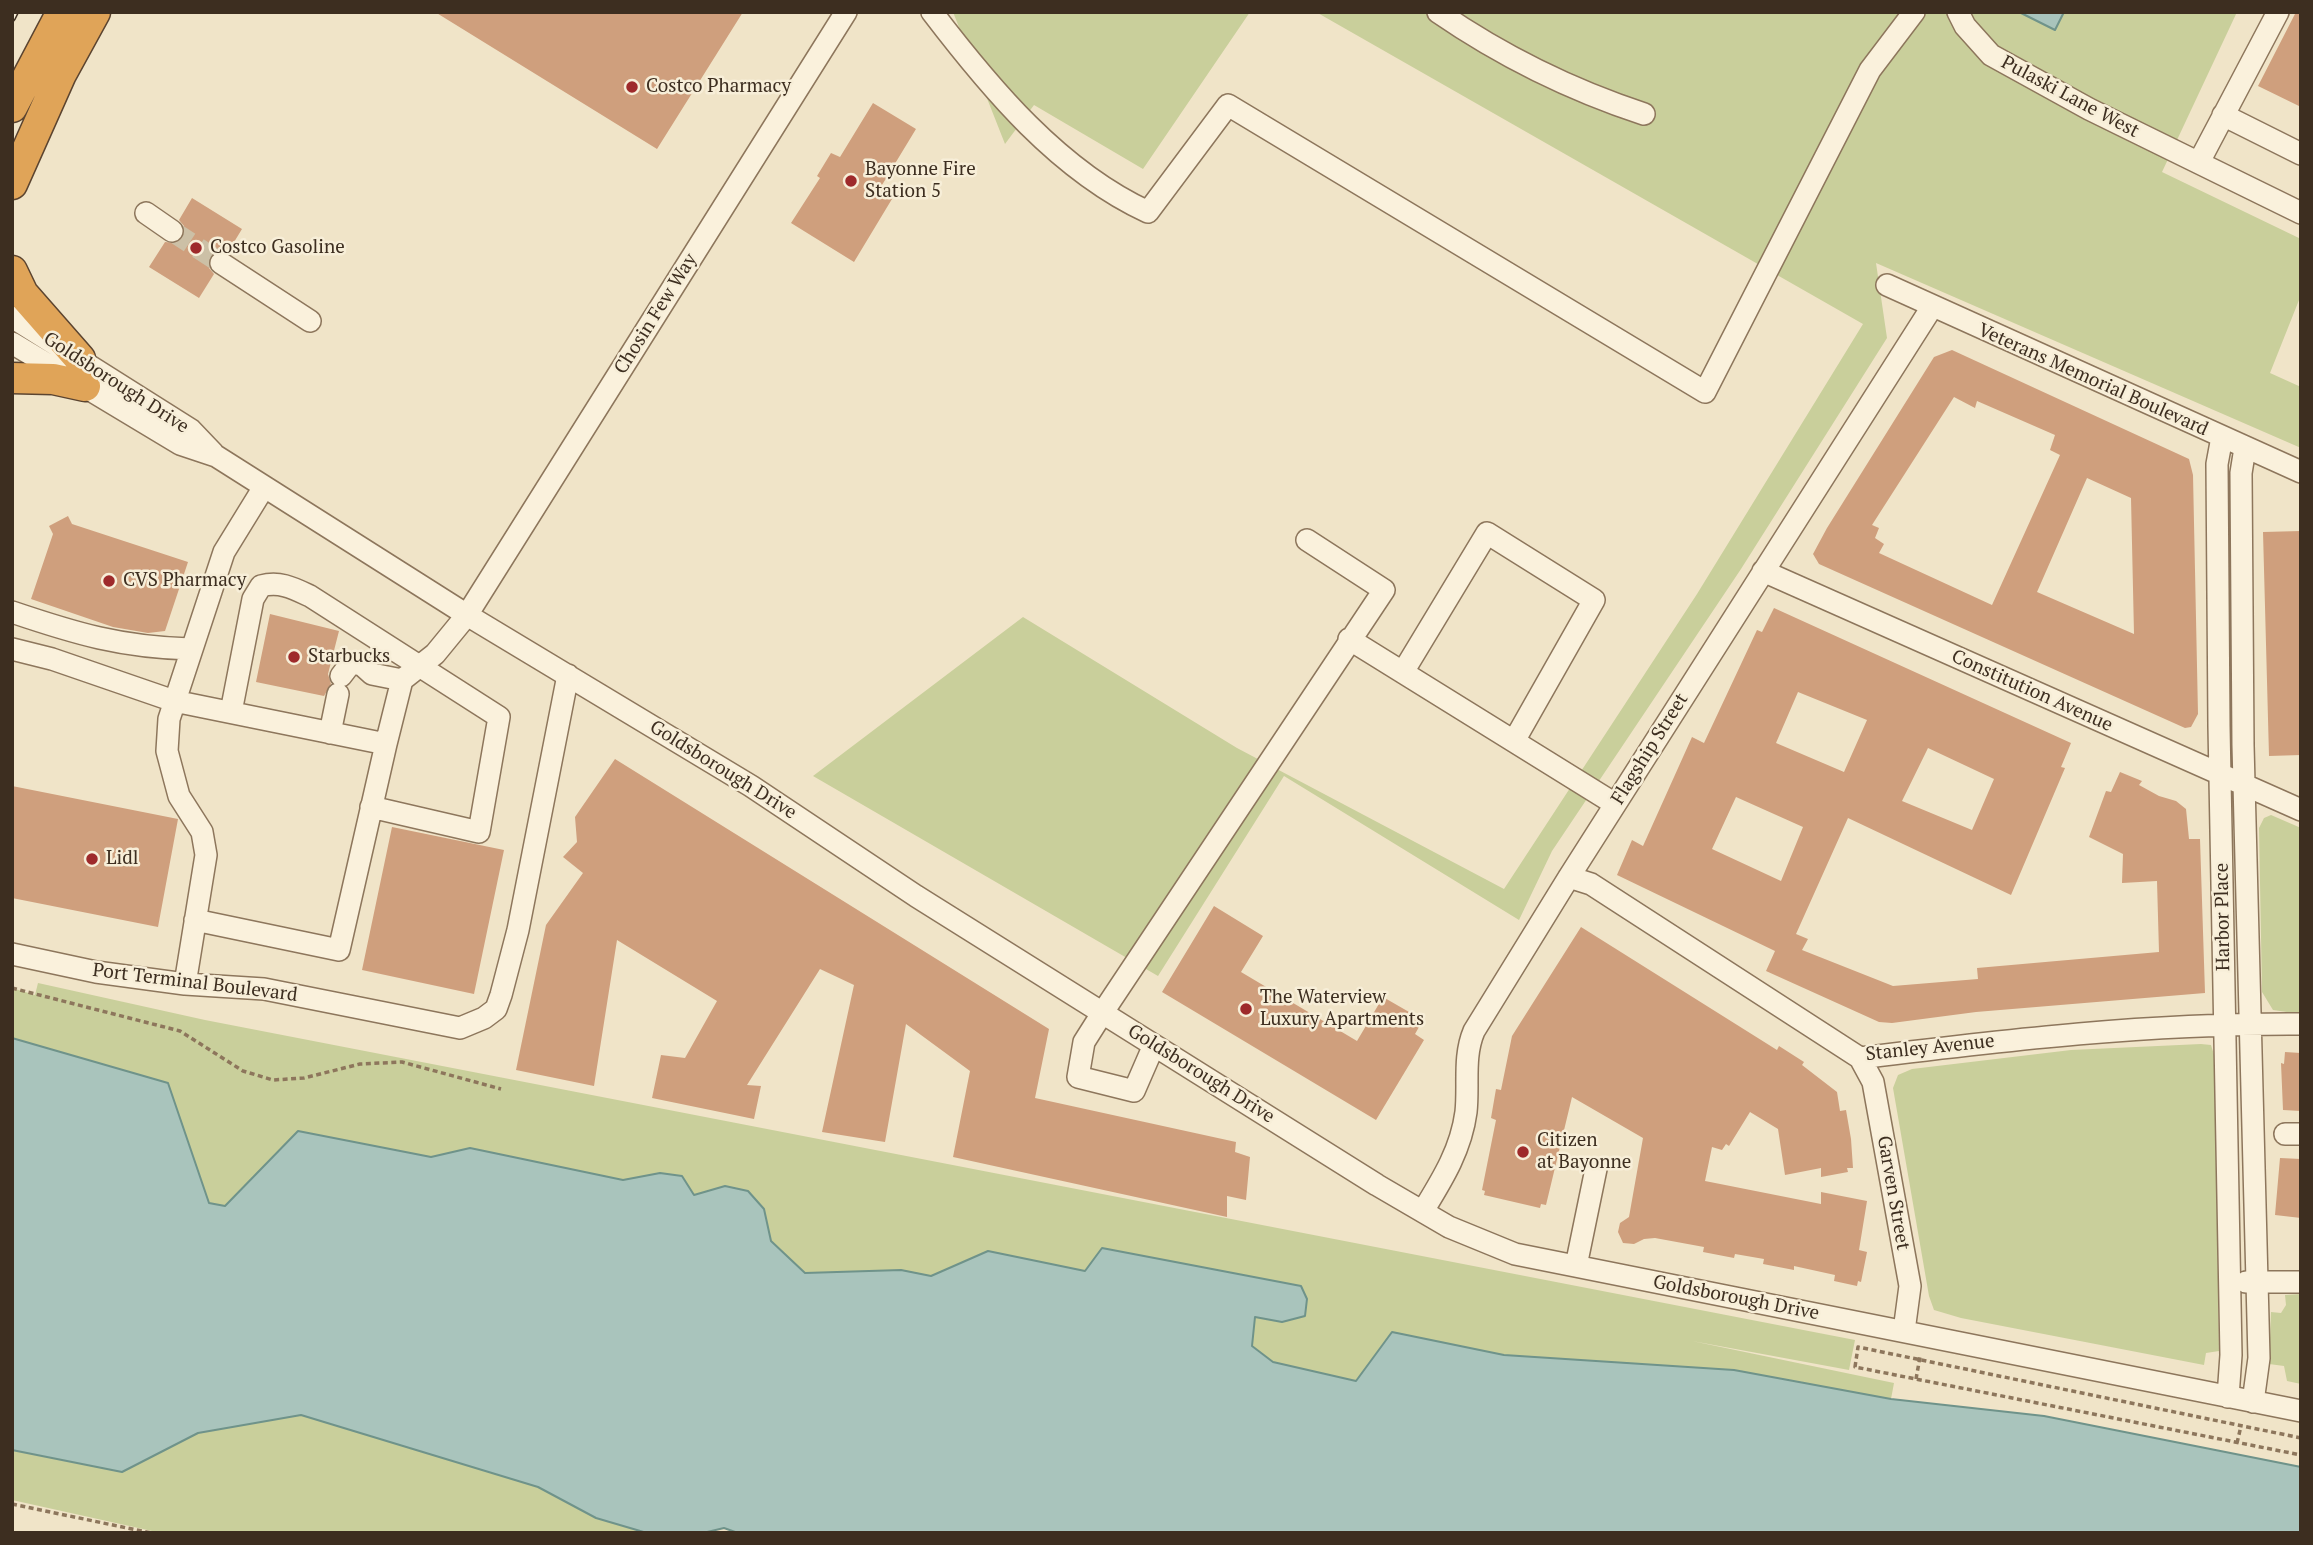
<!DOCTYPE html>
<html>
<head>
<meta charset="utf-8">
<style>
	body { margin:0 }
	#map { position:relative; width:2313px; height:1545px; overflow:hidden; background:#f0e4c8; font-family:"PT Serif",serif }
	canvas { display:block }
	.frame { position:absolute; inset:0; border:14px solid #3d2e20; pointer-events:none }
</style>
</head>
<body>
<div id="map">
<canvas width="2313" height="1545"></canvas>
<div class="frame"></div>
</div>
<script>
const ctx = document.querySelector('canvas').getContext('2d');
ctx.lineJoin = 'round';
function paint(path, color) {
  ctx.fillStyle = color;
  ctx.fill(path, 'evenodd');
}
function trace(path, color, width, dash) {
  ctx.strokeStyle = color;
  ctx.lineWidth = width;
  ctx.lineCap = dash ? 'butt' : 'round';
  ctx.setLineDash(dash || []);
  ctx.stroke(path);
}
function drawText(font, color, halo, rows, align = 'center') {
  ctx.font = font + ' "PT Serif",serif';
  ctx.lineWidth = 5;
  ctx.setLineDash([]);
  ctx.textBaseline = 'middle';
  ctx.strokeStyle = halo;
  ctx.fillStyle = color;
  for (const [text, x, y, turn = 0] of rows) {
    ctx.save();
    ctx.translate(x, y);
    ctx.rotate((+turn || 0) * Math.PI / 180);
    ctx.textAlign = isNaN(turn) ? turn : align;
    if (halo) ctx.strokeText(text, 0, 0);
    ctx.fillText(text, 0, 0);
    ctx.restore();
  }
}
paint(new Path2D(`
	M953 12H1250L1143 169 1034 105 1005 144Z
	M1316 12H2019L2054 30 2064 12H2237L2162 172 2301 239V295L2270 373 2301 387V448L1876 263 1887 338 1741 569 1552 851 1519 920 1284 776 1158 976 813 776 1023 617 1237 748 1504 889 1697 594 1863 324Z
	M2271 815 2301 828V1014L2273 1010 2262 992 2259 828 2264 818Z
	M38 983 205 1020 1855 1340 1849 1370 1692 1341 1894 1383 1891 1399 1734 1370 1504 1355 1392 1332 1356 1382 1273 1362 1252 1346 1255 1316 1282 1322 1085 1271 988 1251 931 1276 901 1270 804 1273 771 1241 764 1209 725 1186 694 1195 660 1173 623 1180 470 1148 431 1157 298 1131 225 1206 208 1203 168 1084 12 1038V988L35 995Z
	M2201 1044 2211 1045 2215 1058 2219 1351 2206 1353 2204 1365 1961 1318 1934 1310 1929 1296 1893 1088 1898 1075 1912 1069 2071 1050Z
	M2301 1294V1384L2287 1381 2284 1366 2269 1364 2271 1312 2281 1313 2286 1305 2285 1295Z
	M301 1415 538 1487 596 1518 647 1533H161L12 1500V1450L122 1472 198 1433Z`), '#c9cf9b');
const water = new Path2D(`
	M2019 12H2064L2055 30Z
	M12 1038 168 1083 209 1203 225 1206 298 1131 431 1157 470 1148 623 1180 660 1173 682 1176 694 1195 725 1186 748 1191 764 1209 771 1241 805 1273 901 1270 931 1276 988 1251 1085 1271 1102 1248 1301 1286 1307 1299 1305 1316 1282 1322 1255 1317 1252 1346 1273 1362 1356 1381 1392 1332 1504 1355 1734 1370 1891 1399 2044 1416 2301 1467V1533H738L724 1528 703 1533H647L596 1518 538 1487 301 1415 198 1433 122 1472 12 1450Z`);
paint(water, '#a9c4bc');
trace(water, '#6f938a', 2);
paint(new Path2D(`
	M435 12H743L657 149Z
	M2296 12H2301V107L2258 86Z
	M873 103 916 129 882 185 895 194 854 262 791 223 820 178 817 176 831 153 840 157Z
	M192 198 242 229 228 252 216 251 210 256 209 268 214 274 199 298 149 267 165 242 177 243 183 238 184 226 179 220Z
	M1952 350 2189 459 2193 475 2198 714 2191 727 2185 728 1819 564 1813 554 1827 528 1934 357ZM1954 397 1975 408 1977 401 2055 435 2050 450 2060 455 1992 605 1879 553 1884 544 1875 538 1879 528 1872 525ZM2087 478 2131 498 2134 634 2037 592Z
	M68 516 72 524 188 562 165 631 148 633 113 627 31 599 53 534 49 526Z
	M2301 531V755L2269 756 2263 532Z
	M1774 608 2071 743 2061 767 2065 768 2011 895 1848 818 1796 934 1808 939 1802 950 1893 986 1978 979 1977 968 2159 952 2157 881 2122 883 2123 854 2089 837 2106 791 2111 792 2120 772 2142 781 2139 785 2159 796 2176 801 2186 809 2189 839H2200L2205 993 1976 1012 1892 1023 1879 1022 1766 971 1775 951 1617 875 1632 840 1643 846 1692 737 1704 743 1757 630 1762 632ZM1798 692 1867 720 1844 772 1776 743ZM1928 748 1994 779 1972 830 1902 801ZM1736 797 1803 827 1781 881 1712 849Z
	M270 614 339 631 328 674 331 684 324 696 256 682Z
	M615 759 1049 1029 1035 1098 1236 1142 1235 1152 1250 1157 1246 1200 1227 1196V1217L953 1157 970 1071 906 1024 885 1142 822 1132 854 985 820 969 747 1085 761 1086 754 1119 652 1098 661 1055 685 1058 717 1001 617 940 594 1086 516 1070 546 925 583 873 563 857 577 842 575 817Z
	M12 786 178 819 158 927 12 898Z
	M392 827 504 850 474 994 362 970Z
	M1214 906 1263 936 1241 972 1357 1041 1383 997 1423 1020 1415 1034 1424 1040 1376 1120 1162 992Z
	M1581 927 1777 1050 1779 1046 1804 1062 1802 1065 1837 1092 1840 1111 1846 1110 1851 1139 1853 1168H1847L1848 1172 1821 1177V1168L1785 1175 1778 1129 1750 1112 1729 1146 1726 1144 1722 1150 1712 1147 1705 1181 1821 1204V1192L1867 1201 1859 1250 1867 1252 1861 1282 1858 1281 1857 1286 1834 1281 1835 1275 1794 1266V1270L1763 1264 1764 1259 1735 1254 1734 1258 1703 1252 1704 1247 1655 1238 1644 1239 1634 1244 1623 1243 1618 1232 1620 1223 1629 1217 1643 1138 1572 1097 1546 1205 1541 1204 1540 1208 1484 1195 1485 1191 1482 1190 1496 1120 1491 1118 1496 1089 1501 1090 1512 1036Z
	M2285 1052 2301 1053V1111L2283 1110 2281 1063 2284 1064Z
	M2280 1158 2301 1159V1218L2275 1215Z`), '#cf9f7d');
trace(new Path2D(`
	M172 231 221 263`), '#ccc0a6', 21, [21, 10]);
const minor = new Path2D(`
	M932 12C990 88 1059 171 1148 212L1228 105 1705 392 1870 70 1914 12
	M1438 12C1502 56 1571 90 1644 114
	M1958 12 1965 26 1991 55 2089 109 2301 213
	M2223 115 2301 154
	M2199 162 2278 12
	M146 213 172 231
	M221 263 310 321
	M1887 285 2301 472
	M12 317 191 430 213 453
	M12 343 180 444 216 456 467 615 751 786 916 896 1377 1185 1449 1227 1515 1254 2301 1411
	M2222 437 2217 464 2219 726 2231 1355 2228 1397
	M2245 448 2241 473 2243 745 2259 1358 2253 1402
	M1763 571 2301 810
	M12 612C77 634 121 647 190 649
	M1349 639 1615 804
	M12 649 52 659 174 701 386 744 402 680 435 654 467 615 846 12
	M1403 672 1487 533 1594 600 1514 741
	M341 676 351 663 362 665 372 674 402 680
	M231 712 253 599 261 586C280 581 293 588 310 596L499 717 479 832 371 807
	M330 733 338 694
	M1569 877 1591 884 1860 1058C2006 1040 2152 1023 2301 1024
	M195 920 339 950 386 744
	M12 954 96 972 185 984 264 989 460 1028 484 1018 496 1009 501 995 518 930 568 675
	M185 984 206 855 202 832 179 796 167 751 169 719 224 552 264 487
	M1154 1045 1134 1091 1078 1077 1084 1042 1103 1012 1384 590 1307 540
	M1860 1058 1873 1082 1910 1286 1904 1331
	M2285 1134H2301
	M1423 1211C1442 1180 1461 1150 1466 1112 1469 1085 1463 1057 1474 1031L1569 877 1932 307
	M1576 1266 1596 1169
	M2246 1282H2301`);
const highway = new Path2D(`
	M12 107 62 12
	M12 184 61 74 95 12
	M12 271 23 294 80 359
	M12 378 53 379 85 386`);
trace(minor, '#8d765c', 24);
trace(highway, '#5b4430', 33);
trace(new Path2D(`
	M12 988 180 1031 243 1071 273 1080 304 1078 360 1064 402 1062 501 1089
	M1916 1379 1920 1357
	M2301 1438 1858 1347 1855 1367 2301 1455
	M2237 1443 2241 1426
	M12 1504 151 1533`), '#8d765c', 3.5, [5, 3.5]);
trace(minor, '#faf1dc', 21);
trace(highway, '#e0a458', 30);
const rail = new Path2D(`
	M12 18 15 12`);
trace(rail, '#3d2e20', 8);
trace(rail, '#f7eed8', 5, [16]);
for (const [x, y, r, color] of [
	[632,87,7,"#9e2a2b"],
	[851,181,7,"#9e2a2b"],
	[196,248,7,"#9e2a2b"],
	[109,581,7,"#9e2a2b"],
	[294,657,7,"#9e2a2b"],
	[92,859,7,"#9e2a2b"],
	[1246,1009,7,"#9e2a2b"],
	[1523,1152,7,"#9e2a2b"]
]) {
  const dot = new Path2D();
  dot.arc(x, y, r, 0, 2 * Math.PI);
  ctx.fillStyle = color;
  ctx.fill(dot);
  trace(dot, '#f7eed8', 2.5);
}
drawText('19px', '#3d2e20', '#f7eed8', [
	["Costco Pharmacy",646,87],
	["Bayonne Fire",865,170],
	["Station 5",865,192],
	["Costco Gasoline",210,248],
	["CVS Pharmacy",123,581],
	["Starbucks",308,657],
	["Lidl",106,859],
	["The Waterview",1260,998],
	["Luxury Apartments",1260,1020],
	["Citizen",1537,1141],
	["at Bayonne",1537,1163]
], 'left');
drawText('19px', '#3d2e20', '#f7eed8', [
	["Pulaski Lane West",2070,97,28],
	["Chosin Few Way",656,314,-58],
	["Veterans Memorial Boulevard",2093,380,24],
	["Goldsborough Drive",116,383,33],
	["Constitution Avenue",2032,691,24],
	["Flagship Street",1650,749,-58],
	["Goldsborough Drive",723,770,32],
	["Harbor Place",2223,917,-91],
	["Port Terminal Boulevard",195,983,7],
	["Stanley Avenue",1930,1048,-6],
	["Goldsborough Drive",1201,1074,32],
	["Garven Street",1893,1193,80],
	["Goldsborough Drive",1736,1298,11]
]);
</script>
</body>
</html>
